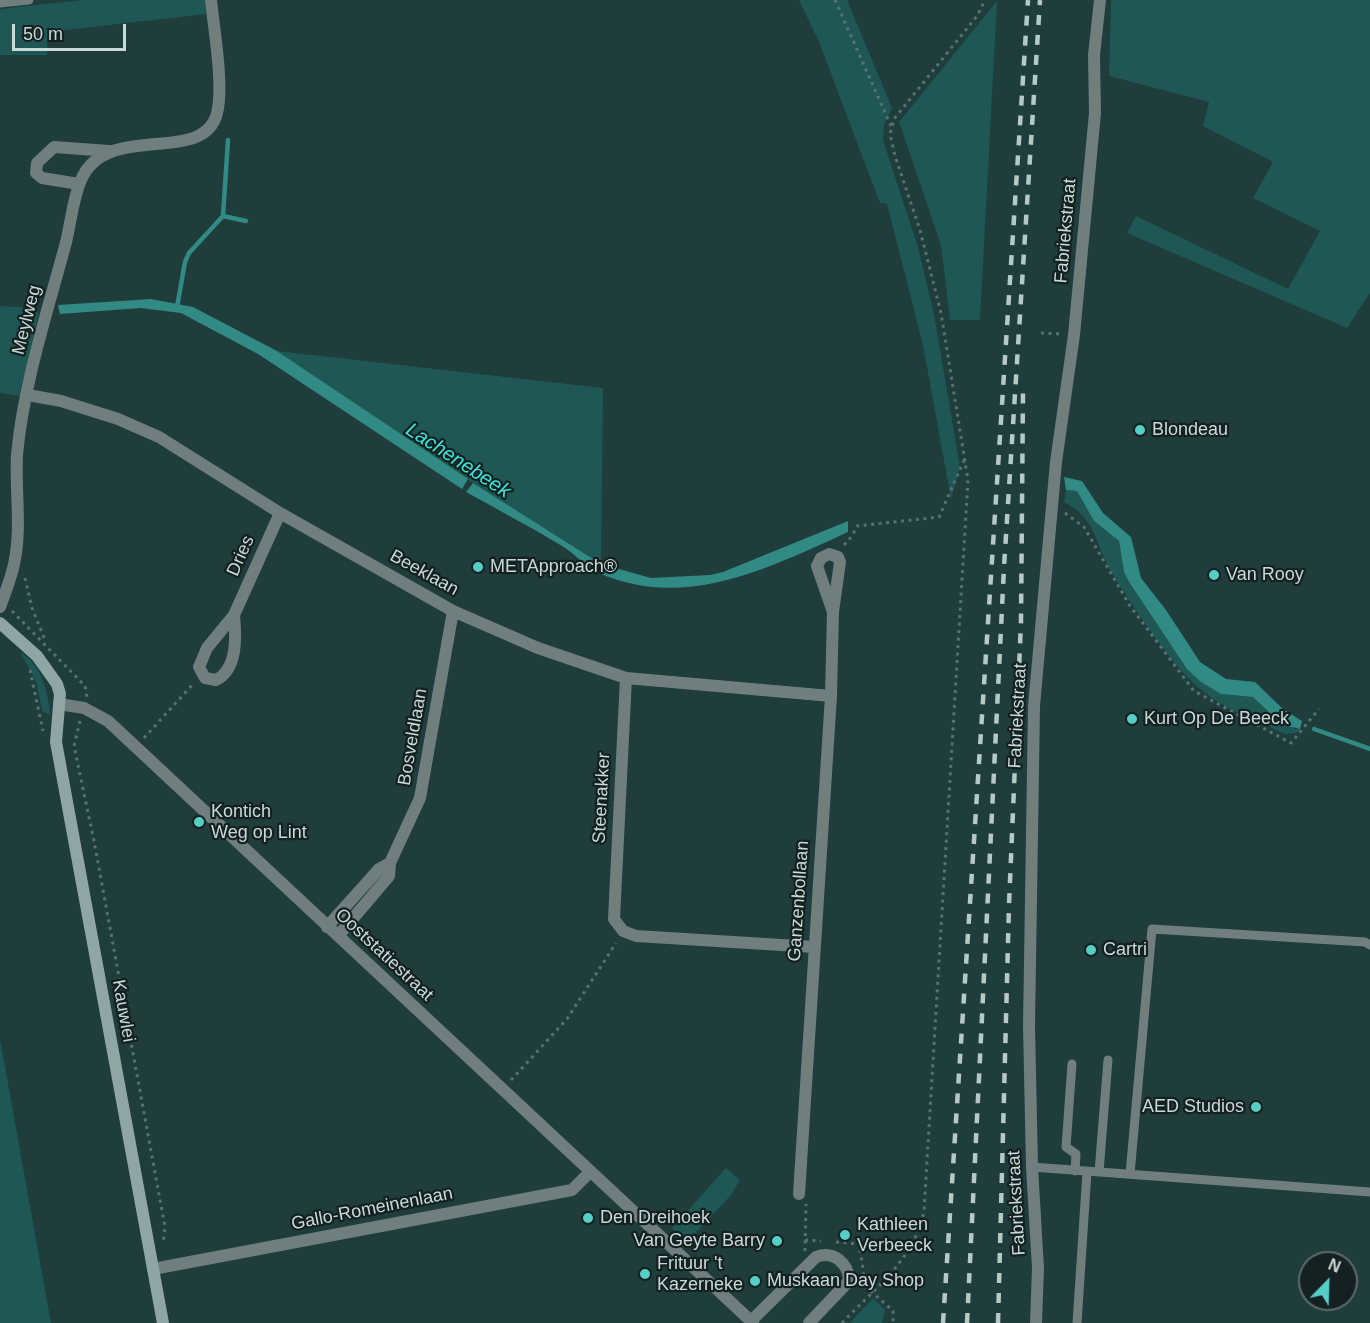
<!DOCTYPE html>
<html>
<head>
<meta charset="utf-8">
<style>
	body { margin:0 }
	#map { position:relative; width:1370px; height:1323px; overflow:hidden; background:#1e3d3b; font-family:Helvetica,sans-serif }
	canvas { display:block }
	.north { position:absolute; left:1298px; top:1251px; width:60px; height:60px; box-sizing:border-box; background:#142120; border:2px solid #5c6b6a; border-radius:50%; rotate:23deg; font-size:16px; font-weight:700; line-height:24px; text-align:center; color:#c8dad8 }
	.north::after { content:''; display:block; margin:auto; width:21px; height:27px; background:#55cec5; clip-path:polygon(50% 0,100% 100%,50% 72%,0 100%) }
	.scale { position:absolute; left:12px; top:24px; width:114px; height:27px; box-sizing:border-box; border:3px solid #c8dad8; border-top:0; padding-left:8px; font-size:18px; line-height:21px; white-space:nowrap; color:#c8dad8; -webkit-text-stroke:4px #142120; paint-order:stroke }
</style>
</head>
<body>
<div id="map">
<canvas width="1370" height="1323"></canvas>
<div class="north">N</div>
<div class="scale">50 m</div>
</div>
<script>
const ctx = document.querySelector('canvas').getContext('2d');
ctx.lineJoin = 'round';
function paint(path, color) {
  ctx.fillStyle = color;
  ctx.fill(path, 'evenodd');
}
function trace(path, color, width, dash) {
  ctx.strokeStyle = color;
  ctx.lineWidth = width;
  ctx.lineCap = dash ? 'butt' : 'round';
  ctx.setLineDash(dash || []);
  ctx.stroke(path);
}
function drawText(font, color, halo, rows, align = 'center') {
  ctx.font = font + ' Helvetica,sans-serif';
  ctx.lineWidth = 4.5;
  ctx.setLineDash([]);
  ctx.textBaseline = 'middle';
  ctx.strokeStyle = halo;
  ctx.fillStyle = color;
  for (const [text, x, y, turn = 0] of rows) {
    ctx.save();
    ctx.translate(x, y);
    ctx.rotate((+turn || 0) * Math.PI / 180);
    ctx.textAlign = isNaN(turn) ? turn : align;
    if (halo) ctx.strokeText(text, 0, 0);
    ctx.fillText(text, 0, 0);
    ctx.restore();
  }
}
paint(new Path2D(`
	M82 0H205L206 14 48 32 47 55H0V9Z
	M799 0H847L892 108 884 125 883 140 918 247 934 314 960 467 951 499 923 345 887 204 880 203 819 42Z
	M1111 0H1370V293L1347 328 1127 233 1136 216 1288 289 1320 231 1253 198 1273 162 1203 126 1209 102 1109 76Z
	M997 1 980 320H950L941 245 899 122Z
	M0 306 20 307 39 313 19 396 0 393Z
	M277 351 603 388 601 564 473 483Z
	M1066 490 1077 491 1094 521 1119 541 1124 572 1129 582 1174 649 1221 694 1253 697 1295 729H1300L1296 733 1285 734C1257 721 1224 709 1200 689 1172 666 1128 600 1109 568 1094 540 1096 519 1064 502Z
	M20 652C41 664 49 692 50 715L42 711 36 681Z
	M0 1039 51 1323H0Z
	M726 1168 740 1180 731 1195 687 1242 672 1228Z
	M873 1298 885 1310 882 1323H850Z`), '#1e5753');
paint(new Path2D(`
	M151 299 193 307 277 351 468 479 462 489 258 354 181 313 141 308 60 314 58 305Z
	M1064 477 1082 481 1103 513 1131 537 1141 578 1166 610 1200 662 1226 679 1255 682 1283 709 1302 721 1300 729 1283 725 1253 697 1221 694 1201 682 1187 669 1129 582 1124 572 1119 541 1094 521 1077 491 1066 490Z
	M473 483 601 564 651 578 710 575 723 572 848 521V532C769 568 685 611 599 573 585 566 575 554 562 546 531 527 498 510 466 492Z`), '#328a84');
trace(new Path2D(`
	M223 216 246 221
	M177 307 185 262 189 253 223 216 228 140
	M1314 729 1370 749`), '#328a84', 4.5);
trace(new Path2D(`
	M835 0 891 126
	M1041 333 1060 334
	M1065 513 1084 527 1130 606 1194 691 1291 743 1319 709
	M844 545 852 536 857 526 939 517 966 456
	M25 578 32 608 45 640
	M12 611 85 686 87 697
	M30 670 43 731
	M80 721 74 746 94 841 165 1227 163 1244
	M144 738 194 683
	M511 1080 567 1019 616 943
	M805 1240 821 1241
	M836 1242 860 1244C859 1258 866 1268 862 1283L893 1311V1323
	M805 1251 806 1204
	M842 1323C875 1288 914 1260 924 1211L968 480 941 313 920 230 895 156 890 134 894 119 977 16 985 0`), '#577270', 3, [3, 4.5]);
trace(new Path2D(`
	M0 3 29 0
	M1072 1064 1066 1147 1076 1154 1075 1171
	M1032 1167 1370 1192
	M1099 1172 1108 1060
	M1130 1174 1152 929 1365 942 1370 945
	M1077 1323 1087 1172`), '#707e7d', 9);
trace(new Path2D(`
	M79 184 42 178 36 173 37 163 54 147 109 151
	M28 395 61 401 118 419 159 437 280 513 453 611 538 648 626 678 831 696
	M0 607C5 593 11 579 14 564 22 529 15 490 17 455 23 386 47 313 65 246 71 224 72 201 81 180 106 120 204 167 217 113 224 86 214 30 211 0
	M234 615C236 636 238 669 216 680L205 678 199 667 207 648 234 615 280 513
	M626 678 614 919 623 931 636 936 814 947
	M59 704 84 708 108 721 753 1323
	M327 927 379 869 390 863
	M338 936 389 876 390 863 420 798 453 611
	M799 1194 831 696 833 612 840 562 838 557 829 554 821 558 817 566 833 612
	M153 1269 572 1190 590 1172
	M751 1321 816 1257C834 1250 849 1264 849 1281L809 1323
	M1036 1323 1038 1268 1032 1167 1029 1026 1034 706 1056 462 1074 335 1095 113 1094 55 1100 0`), '#707e7d', 12);
trace(new Path2D(`
	M0 623 37 656 57 684 60 694 56 742 163 1323`), '#90a6a4', 12);
trace(new Path2D(`
	M943 1323 1028 0
	M967 1323 1004 567 1040 0
	M998 1323 1009 905 1021 622 1023 390`), '#b5c9c7', 4.5, [10, 10]);
for (const [x, y, r, color] of [
	[1140,430,6,"#55cec5"],
	[478,567,6,"#55cec5"],
	[1214,575,6,"#55cec5"],
	[1132,719,6,"#55cec5"],
	[199,822,6,"#55cec5"],
	[1091,950,6,"#55cec5"],
	[1256,1107,6,"#55cec5"],
	[588,1218,6,"#55cec5"],
	[845,1235,6,"#55cec5"],
	[777,1241,6,"#55cec5"],
	[645,1274,6,"#55cec5"],
	[755,1281,6,"#55cec5"]
]) {
  const dot = new Path2D();
  dot.arc(x, y, r, 0, 2 * Math.PI);
  ctx.fillStyle = color;
  ctx.fill(dot);
  trace(dot, '#142120', 2);
}
drawText('18px', '#c8dad8', '#142120', [
	["Fabriekstraat",1066,231,-85],
	["Meylweg",27,320,-76],
	["Dries",241,556,-66],
	["Beeklaan",424,573,29],
	["Fabriekstraat",1018,716,-87],
	["Bosveldlaan",413,737,-80],
	["Steenakker",602,798,-87],
	["Ganzenbollaan",799,901,-86],
	["Ooststatiestraat",384,955,43],
	["Kauwlei",123,1011,80],
	["Fabriekstraat",1017,1203,-93],
	["Gallo-Romeinenlaan",372,1209,-11]
]);
drawText('18px', '#c8dad8', '#142120', [
	["Blondeau",1152,430],
	["METApproach®",490,567],
	["Van Rooy",1226,575],
	["Kurt Op De Beeck",1144,719],
	["Kontich",211,812],
	["Weg op Lint",211,833],
	["Cartri",1103,950],
	["AED Studios",1244,1107,"right"],
	["Den Dreihoek",600,1218],
	["Kathleen",857,1225],
	["Verbeeck",857,1246],
	["Van Geyte Barry",765,1241,"right"],
	["Frituur 't",657,1264],
	["Kazerneke",657,1285],
	["Muskaan Day Shop",767,1281]
], 'left');
drawText('italic 20px', '#39e4da', '#142120', [
	["Lachenebeek",458,461,33]
]);
</script>
</body>
</html>
